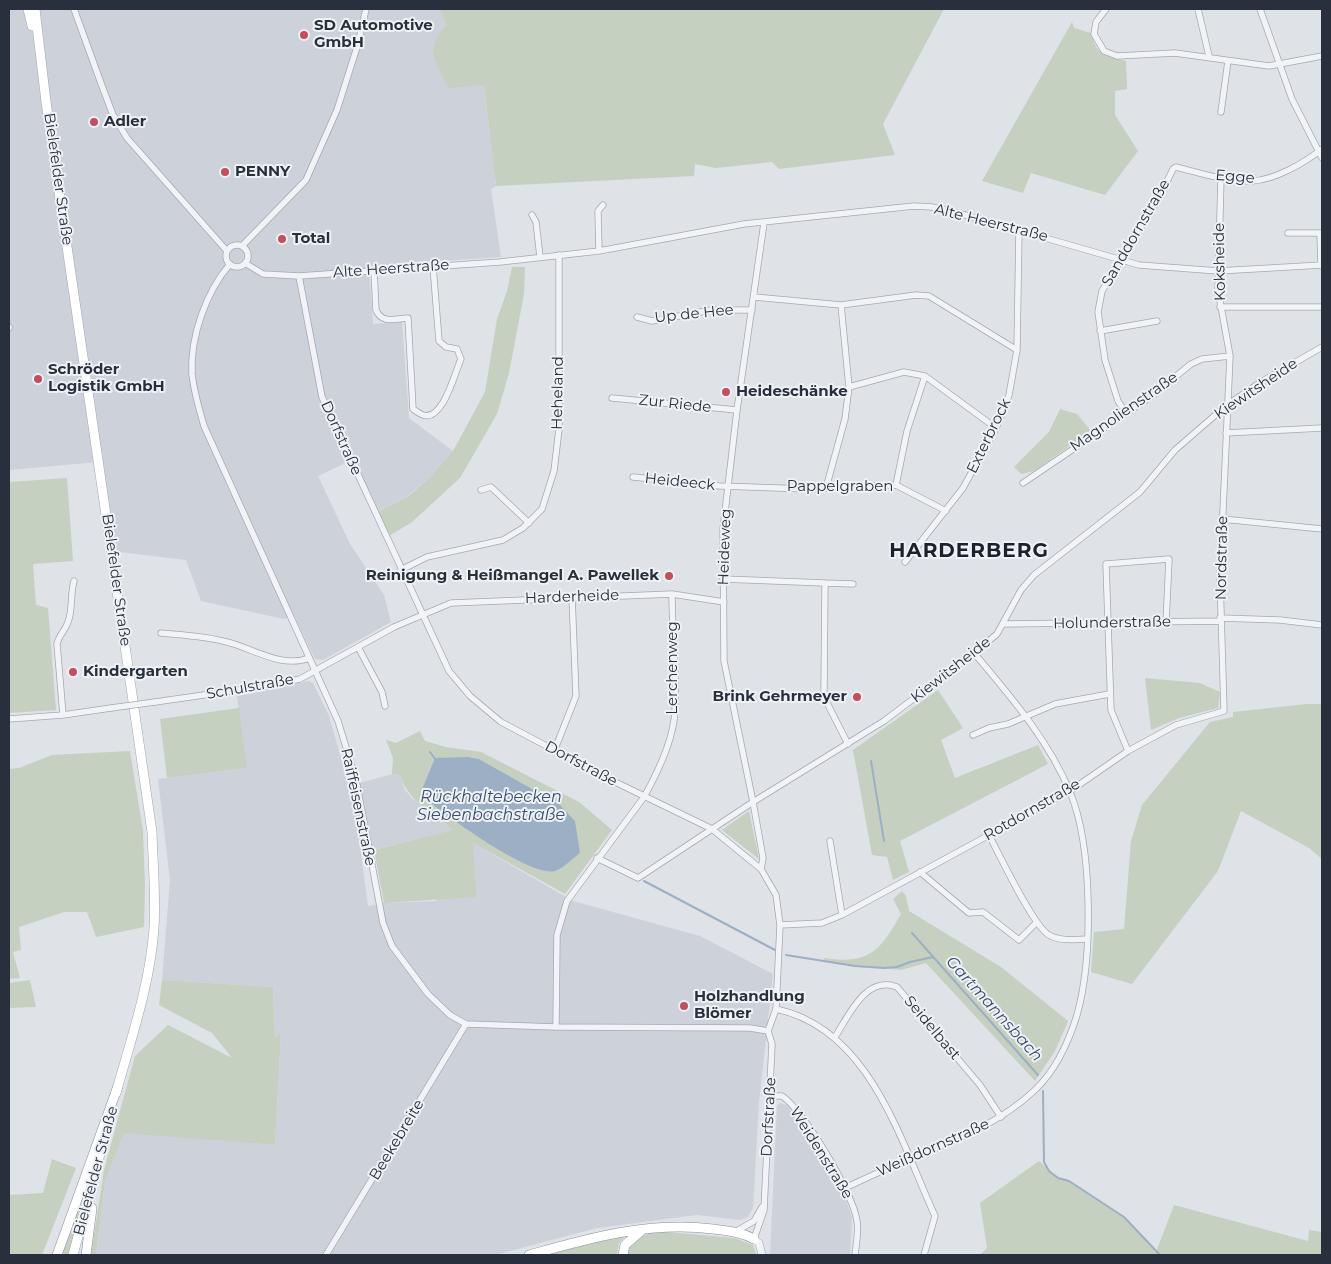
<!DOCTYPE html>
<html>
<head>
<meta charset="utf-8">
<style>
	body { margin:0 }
	#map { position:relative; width:1331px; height:1264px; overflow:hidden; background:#dfe2e7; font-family:Montserrat,sans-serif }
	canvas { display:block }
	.frame { position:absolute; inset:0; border:10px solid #29303d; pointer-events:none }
</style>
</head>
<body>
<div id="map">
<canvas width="1331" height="1264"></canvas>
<div class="frame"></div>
</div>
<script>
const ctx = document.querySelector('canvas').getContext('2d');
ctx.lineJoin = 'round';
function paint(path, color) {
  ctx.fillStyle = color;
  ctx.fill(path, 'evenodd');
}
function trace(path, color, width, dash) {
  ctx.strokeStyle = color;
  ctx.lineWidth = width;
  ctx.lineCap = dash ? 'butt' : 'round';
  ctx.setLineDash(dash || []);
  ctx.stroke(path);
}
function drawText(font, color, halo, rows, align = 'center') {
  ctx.font = font + ' Montserrat,sans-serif';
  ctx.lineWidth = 4;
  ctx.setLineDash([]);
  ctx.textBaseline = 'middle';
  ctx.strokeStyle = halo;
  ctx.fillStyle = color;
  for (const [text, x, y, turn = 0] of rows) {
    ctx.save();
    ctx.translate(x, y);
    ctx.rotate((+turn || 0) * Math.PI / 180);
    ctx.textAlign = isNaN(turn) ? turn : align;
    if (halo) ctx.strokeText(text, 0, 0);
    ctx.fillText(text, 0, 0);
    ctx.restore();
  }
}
paint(new Path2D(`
	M9 9H441L446 26 484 85 496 186 491 189 501 257 369 266 373 324 402 322 409 418 453 451 430 477 409 495 378 512 354 459 318 476 350 544 384 595 391 622 323 660 315 659 294 616 284 619 201 601 186 560 111 551 98 462 9 470Z
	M308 681 313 683 329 716 349 786 392 774 400 775 405 790 412 798 454 830 361 853 368 906 384 903 436 901 473 843 573 901 700 936 773 974 759 1103 753 1208 748 1217 740 1220 697 1215 597 1228 495 1255H96L105 1181 124 1132 275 1145 281 1034 275 1038 273 987 162 980 170 880 158 779 247 768 237 696 276 689Z
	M780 1103 787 1105 823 1159 846 1200 852 1217 850 1255H770L777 1106Z`), '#cdd1d9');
paint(new Path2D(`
	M441 9H944L883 124 895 155 779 169 772 162 716 168 695 164 694 176 496 186 484 85 449 88C437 64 423 49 446 26Z
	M1072 22 1074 28 1091 33C1097 56 1105 56 1126 61L1127 89 1115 91V115L1138 151 1105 195 1031 173 1023 193 982 181Z
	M512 267H525L524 294 509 373 497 414 460 478 412 522 389 536 378 512 410 495 430 477 453 451 485 392 497 319 507 291Z
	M1060 409 1077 414 1091 431 1034 471 1021 474 1014 467 1049 432Z
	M67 478 73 561 33 564 36 605 48 608 56 710 9 713V482Z
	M1145 678 1200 683 1220 692 1218 708 1179 718 1151 730Z
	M938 690 963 728 941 740 955 778 1038 745 1048 764 900 841 909 872 893 880 887 857 872 855 853 750Z
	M1307 704H1322V859L1309 848 1241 811 1218 871 1132 984 1091 972 1094 932 1124 929 1131 841 1142 805 1210 722 1233 717V712Z
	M239 708 247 768 167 778 160 719Z
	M420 731 425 741 446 747 481 752 579 802 612 830 565 894 473 843 476 897 384 903 374 850 453 830C433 812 409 803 400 775L392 774 393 758 386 740 396 743ZM468 757 479 759 559 804Z
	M130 751 143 831 145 884 144 927 96 937 87 912H64L19 927 21 950 13 952 20 978 9 979V769L19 768 52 755Z
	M749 811 759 859 722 830Z
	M902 891 906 896 909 911 1001 967 1068 1021 1055 1051 1035 1081 926 963 901 970 824 962V958C869 965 880 951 901 914L893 899Z
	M30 980 36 1007 9 1008V983Z
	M162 980 273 987 275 1038 281 1033 275 1145 124 1133 105 1181 96 1255H91L104 1170 135 1056 168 1025 232 1058 212 1033 159 1005Z
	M52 1159 76 1168 42 1255H9V1195L43 1193Z
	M1039 1161 1058 1178 1069 1181 1124 1217 1156 1252 1174 1205 1308 1241 1309 1230 1322 1232V1255H980L987 1248 980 1203Z
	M76 1212 81 1213 69 1255H60Z
	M656 1231 734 1238 753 1245 756 1255H628C628 1239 643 1236 656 1231Z
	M626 1235 619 1243 617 1255H546Z`), '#c5d0c1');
paint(new Path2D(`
	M468 757 479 759 559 804 575 821 580 853C573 858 564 868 555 871 531 878 444 814 423 797V787L435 758Z`), '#9dafc4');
trace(new Path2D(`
	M430 752 436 760
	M871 761 884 841
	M644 881 775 950
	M912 933 1038 1075
	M786 955 855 966 884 968 897 967 910 962 933 957
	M1043 1091 1044 1162 1049 1171 1058 1178 1069 1181 1124 1217 1160 1255`), '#9dafc4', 2);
const minor = new Path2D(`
	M74 9 102 86 113 115 127 138 227 251
	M1106 9 1096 22 1094 34 1104 51 1117 56 1175 53 1269 66 1322 56
	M1198 9 1209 56
	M1260 9 1292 99 1322 158
	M1221 112 1228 61
	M532 215 536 222 540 257
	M1288 233H1320L1321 266
	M226 256a11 11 0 1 1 22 0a11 11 0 1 1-22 0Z
	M242 246 306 180 337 110 358 44 366 9
	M599 251 598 211 603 205
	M245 263 263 274 299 276 500 262 599 251 744 224 914 206 932 207 969 216 1139 265 1218 271 1322 265
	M230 264C206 292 190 337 192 374 194 392 199 409 204 426L338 721 356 780 383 923 392 946 428 994 450 1015 466 1024 556 1027 750 1028 768 1031
	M374 271 376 310C382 324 395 319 408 318L413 409C416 411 420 414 423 415 443 422 455 372 461 359L457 349 446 347 439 341 433 266
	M299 276 322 397 449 671 470 696 501 722 609 779 712 829 761 869 776 895 780 925 776 1009 768 1031
	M754 297 841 305 916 295 929 296 1017 350
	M1220 307H1322
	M637 317 652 321 711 310H752
	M9 327V328
	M1100 331 1157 321
	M849 387 904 372 925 376 996 428
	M612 398 737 410
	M1126 413 1118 401 1105 360 1098 312 1102 291 1160 196 1173 169 1176 167C1200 173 1227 182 1252 181 1275 180 1304 163 1322 149
	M1226 433 1322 428
	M633 477 720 486 808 489 896 485 946 511
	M1023 483 1153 395 1191 364 1202 359 1230 356
	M896 485 907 431 925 376
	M826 488 845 419 849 387 841 305
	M481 490 491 487 529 523
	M1222 519 1322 529
	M905 562 963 488 996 428 1009 395 1017 350 1019 230
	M401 570 427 557 503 540 523 528 542 509 554 471 559 429V255
	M723 579 825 583 824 692 825 699 848 744
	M825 583 853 584
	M1220 618 1280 620 1322 625
	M1004 624 1221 621
	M161 633C183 635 205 636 227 642 252 648 282 669 309 658
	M358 647 382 692 385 706
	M155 702 267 686 300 679 394 627 451 603 672 594 724 602
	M63 715 57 644C59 635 65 631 68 622 73 610 70 594 74 581
	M9 719 63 715 111 708
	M973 735 989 728 1008 724 1055 704 1109 694
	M555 749 576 696 572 597
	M1128 751 1111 710 1106 564 1169 559 1166 623
	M989 835C999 854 1033 926 1049 935 1060 941 1074 940 1086 939
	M830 841 842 915
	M597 858 638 878 753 802 884 721 974 653 997 634 1021 590 1034 575 1140 492 1175 450 1227 405 1261 382 1322 347
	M761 869 763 858 753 802 724 661 723 529 737 410 764 223
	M920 872 969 913 983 912 1019 940 1037 922
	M780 925 822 923 842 915 1070 791 1128 751 1176 725 1224 711 1220 578 1230 356 1218 290 1221 178
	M776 1009C870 1029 900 1140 935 1216L924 1255
	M556 1027 557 935 567 901 644 797C658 772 674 739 675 710 677 672 672 632 672 594
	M835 1037C849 1015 866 975 897 987L980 1085 1001 1117
	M770 1096H782C803 1109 854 1195 857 1221 859 1232 856 1244 855 1255
	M845 1188C866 1178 888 1168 910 1159 955 1140 999 1124 1035 1090 1055 1071 1069 1041 1077 1015 1093 958 1093 847 1070 792 1048 739 1010 696 974 653
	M735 1232 754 1221 762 1207
	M754 1239 764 1210 772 1044 768 1031
	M326 1255 466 1024`);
const tertiary = new Path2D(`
	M754 1239 759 1243 762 1255`);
const primary = new Path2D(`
	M28 9 32 26
	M35 9 46 102 152 832C153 864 156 896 154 928 150 985 131 1039 116 1093
	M73 1255 109 1120`);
const trunk = new Path2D(`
	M57 1255 118 1086
	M86 1255 92 1208
	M529 1255C590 1238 649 1221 713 1229 728 1231 741 1232 754 1239
	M623 1255 625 1245 641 1231`);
trace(minor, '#a5a9b1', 7);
trace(tertiary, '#a5a9b1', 8);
trace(primary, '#a0a6b2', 10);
trace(trunk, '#888f9d', 10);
trace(minor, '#f2f3f6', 5.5);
trace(tertiary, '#f2f3f6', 7);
trace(primary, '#fff', 9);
trace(trunk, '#fff', 9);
const minorBridge = new Path2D(`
	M111 708 155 702`);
trace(minorBridge, '#a5a9b1', 7, []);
trace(minorBridge, '#f2f3f6', 5.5);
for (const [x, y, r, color] of [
	[304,35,5,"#c34e5d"],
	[94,122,5,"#c34e5d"],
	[225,172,5,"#c34e5d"],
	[282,239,5,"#c34e5d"],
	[38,379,5,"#c34e5d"],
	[726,392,5,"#c34e5d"],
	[669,576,5,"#c34e5d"],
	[73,672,5,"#c34e5d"],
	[857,697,5,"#c34e5d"],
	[684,1006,5,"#c34e5d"]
]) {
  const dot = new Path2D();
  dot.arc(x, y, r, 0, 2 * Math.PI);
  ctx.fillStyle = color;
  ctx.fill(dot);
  trace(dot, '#eef1f5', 2);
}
drawText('bold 15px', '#29303d', '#eef1f5', [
	["SD Automotive",314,26],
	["GmbH",314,43],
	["Adler",104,122],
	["PENNY",235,172],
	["Total",292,239],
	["Schröder",48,370],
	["Logistik GmbH",48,387],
	["Heideschänke",736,392],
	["Reinigung & Heißmangel A. Pawellek",659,576,"right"],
	["Kindergarten",83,672],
	["Brink Gehrmeyer",847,697,"right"],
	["Holzhandlung",694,997],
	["Blömer",694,1014]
], 'left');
drawText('15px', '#29303d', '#eef1f5', [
	["Egge",1235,177,5],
	["Bielefelder Straße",58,179,82],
	["Alte Heerstraße",991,223,14],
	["Sanddornstraße",1136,233,-60],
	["Koksheide",1220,262,-91],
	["Alte Heerstraße",391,269,-4],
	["Up de Hee",694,314,-6],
	["Kiewitsheide",1256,389,-34],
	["Heheland",558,393,-89],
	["Zur Riede",675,404,6],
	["Magnolienstraße",1124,412,-35],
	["Exterbrock",989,436,-64],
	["Dorfstraße",341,438,66],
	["Heideeck",680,482,6],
	["Pappelgraben",840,487],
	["Heideweg",725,547,-88],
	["Nordstraße",1222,558,-89],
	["Bielefelder Straße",116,580,82],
	["Harderheide",572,597,-2],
	["Holunderstraße",1112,623,-1],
	["Lerchenweg",673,668,-90],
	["Kiewitsheide",951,670,-38],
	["Schulstraße",250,687,-10],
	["Dorfstraße",581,764,28],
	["Raiffeisenstraße",358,807,78],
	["Rotdornstraße",1032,810,-30],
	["Seidelbast",932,1028,50],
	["Dorfstraße",769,1117,-87],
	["Beekebreite",397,1140,-59],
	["Weißdornstraße",933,1148,-24],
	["Weidenstraße",821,1153,58],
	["Bielefelder Straße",96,1171,-75]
]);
drawText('italic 16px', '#374e6d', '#eef1f5', [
	["Rückhaltebecken",491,797],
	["Siebenbachstraße",491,815],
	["Gartmannsbach",994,1009,48]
]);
ctx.letterSpacing = '1px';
drawText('bold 20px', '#1c212e', '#eef1f5', [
	["HARDERBERG",969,551]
]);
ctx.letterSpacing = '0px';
</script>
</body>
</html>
